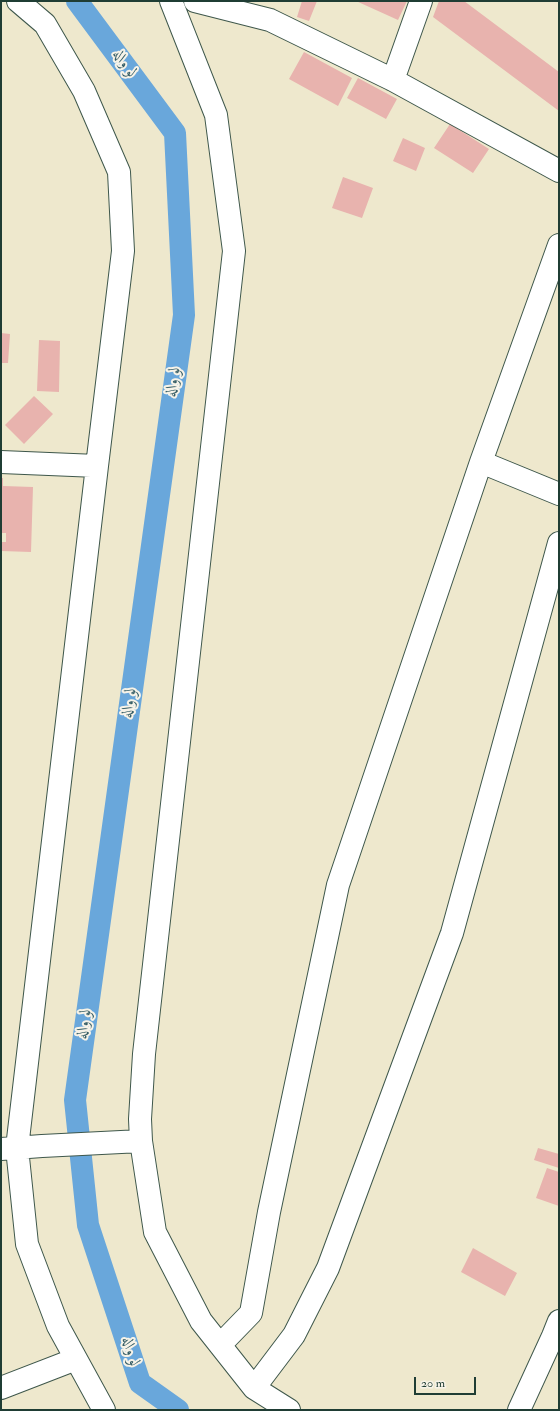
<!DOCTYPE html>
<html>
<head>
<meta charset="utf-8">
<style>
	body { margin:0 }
	#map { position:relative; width:560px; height:1411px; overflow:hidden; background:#eee8cd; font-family:"IM FELL Double Pica",serif }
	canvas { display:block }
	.frame { position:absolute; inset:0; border:2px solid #1f3d34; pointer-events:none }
	.scale { position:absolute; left:414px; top:1377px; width:62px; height:18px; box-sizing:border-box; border:2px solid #1f3d34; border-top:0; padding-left:5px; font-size:12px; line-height:14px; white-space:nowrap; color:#1f3d34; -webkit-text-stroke:3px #f7f3e8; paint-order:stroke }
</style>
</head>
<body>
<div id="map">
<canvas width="560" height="1411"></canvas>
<div class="frame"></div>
<div class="scale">20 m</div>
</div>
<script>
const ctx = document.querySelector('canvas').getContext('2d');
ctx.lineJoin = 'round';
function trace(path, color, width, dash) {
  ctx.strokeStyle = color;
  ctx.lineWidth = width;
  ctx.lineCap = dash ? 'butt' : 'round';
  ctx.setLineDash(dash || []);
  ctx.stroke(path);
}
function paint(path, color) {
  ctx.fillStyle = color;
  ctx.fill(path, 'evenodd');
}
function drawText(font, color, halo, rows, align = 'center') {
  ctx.font = font + ' "IM FELL Double Pica",Amiri,serif';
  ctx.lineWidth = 4;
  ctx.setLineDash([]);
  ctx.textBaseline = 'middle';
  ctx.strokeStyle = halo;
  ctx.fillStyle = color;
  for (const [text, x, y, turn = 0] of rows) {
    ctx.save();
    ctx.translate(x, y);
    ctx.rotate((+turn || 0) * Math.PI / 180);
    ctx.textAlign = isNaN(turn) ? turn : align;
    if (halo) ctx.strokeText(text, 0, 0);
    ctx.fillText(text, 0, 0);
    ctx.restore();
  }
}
trace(new Path2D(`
	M77 1 175 133 184 315 75 1100 88 1225 140 1383 178 1410`), '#69a7db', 22);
paint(new Path2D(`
	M302 1H317L309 21 297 17Z
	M356 1H407L398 20Z
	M439 1H464L559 72V111L433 17Z
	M304 52 352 78 338 106 289 79Z
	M358 78 397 99 386 119 347 98Z
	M450 124 489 149 473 173 434 148Z
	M403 138 425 148 416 171 393 161Z
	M343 177 373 188 362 218 332 208Z
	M1 333 10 334 8 363H1Z
	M39 340 60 341 59 392 37 391Z
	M34 396 53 414 24 444 5 425Z
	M1 478H3V486L33 487 31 552 1 551V542H6V533H1Z
	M538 1148 559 1154V1168L534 1160Z
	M547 1168 559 1172V1206L536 1198Z
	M473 1248 517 1273 505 1296 461 1272Z`), '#e8b3ae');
const minor = new Path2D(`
	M18 1 45 24 84 91 119 172 123 251 97 466 17 1148 27 1244 58 1326 104 1410
	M171 1 216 115 234 251 144 1054 140 1119 141 1141 155 1232 201 1321 254 1388 289 1410
	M195 1 270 20 393 80 559 171
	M393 80 421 1
	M1 462 97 466
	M481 462 559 494
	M1 1149 42 1146 141 1141
	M220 1345 251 1313 269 1212 338 885 481 462 559 245
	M1 1388 76 1359
	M254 1388 294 1335 328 1268 452 933 559 543
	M519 1410 553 1336 559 1321`);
trace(minor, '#3e574b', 24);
trace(minor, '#fff', 22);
drawText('italic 16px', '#355d66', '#f7f3e8', [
	["لو واله",124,64,53],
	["لو واله",174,382,-82],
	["لو واله",130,703,-82],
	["لو واله",85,1024,-82],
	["لو واله",130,1352,72]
]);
</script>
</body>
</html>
